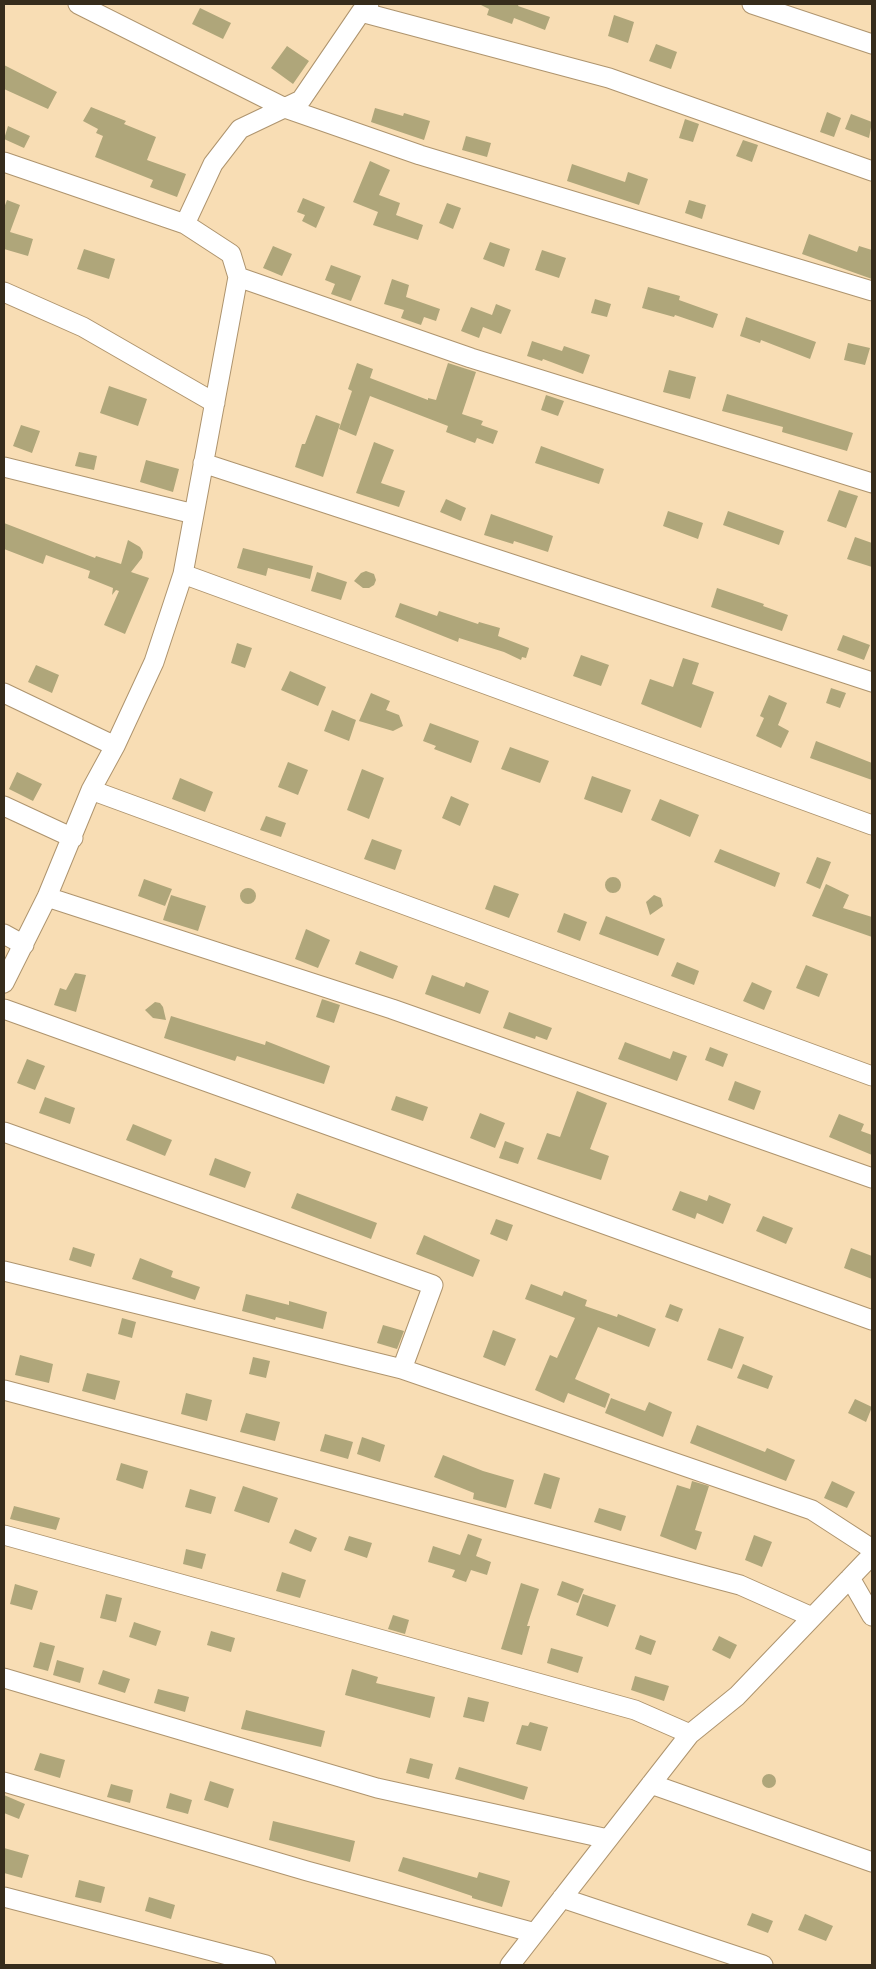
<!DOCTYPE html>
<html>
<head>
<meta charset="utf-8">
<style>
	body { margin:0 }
	#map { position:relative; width:876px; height:1969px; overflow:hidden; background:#f8ddb4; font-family:Overpass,sans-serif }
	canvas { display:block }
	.frame { position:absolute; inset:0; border:5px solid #362c1c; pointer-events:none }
</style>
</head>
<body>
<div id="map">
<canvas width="876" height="1969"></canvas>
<div class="frame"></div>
</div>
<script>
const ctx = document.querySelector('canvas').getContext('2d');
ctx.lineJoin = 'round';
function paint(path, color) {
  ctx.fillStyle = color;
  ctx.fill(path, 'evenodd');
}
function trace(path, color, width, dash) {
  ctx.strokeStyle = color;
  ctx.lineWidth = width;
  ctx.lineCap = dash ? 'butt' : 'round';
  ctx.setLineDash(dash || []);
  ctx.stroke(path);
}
paint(new Path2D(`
	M479 4H519L518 6 550 17 545 30 514 18 512 24 487 15 489 9Z
	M200 8 231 23 223 39 192 24Z
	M614 15 634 22 628 43 608 36Z
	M656 44 677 52 671 69 649 61Z
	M287 46 309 61 293 84 271 68Z
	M4 65 57 92 48 109 4 89Z
	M91 107 126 121 124 124 156 137 147 160 186 174 177 197 150 187 153 180 95 157 103 136 96 133 98 129 83 121Z
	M375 108 403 116 404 113 430 121 424 140 371 122Z
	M827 112 841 118 834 137 820 132Z
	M851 114 872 122 869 138 845 129Z
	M685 119 699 124 693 142 679 138Z
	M8 126 30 136 24 148 4 139Z
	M466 136 491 143 487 157 462 150Z
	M743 140 758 145 752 162 736 156Z
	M370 161 390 170 379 195 400 203 396 215 423 225 418 240 373 225 378 212 353 202Z
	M572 164 625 182 628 172 648 179 639 205 567 181Z
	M303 198 325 207 316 228 302 221 305 215 297 212Z
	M7 200 20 205 10 232 33 239 28 256 4 249V208Z
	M689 200 706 205 702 219 685 213Z
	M447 203 461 208 453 229 439 223Z
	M809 234 857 252 859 246 872 250V279L802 254Z
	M490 242 510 249 504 267 483 259Z
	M273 246 292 254 282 276 263 268Z
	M84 249 115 259 109 279 77 269Z
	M542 250 566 258 559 278 535 270Z
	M331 265 361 276 351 301 331 294 335 284 325 280Z
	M392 279 409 285 406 297 440 309 436 321 424 317 421 325 401 318 404 310 384 304Z
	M648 287 680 296 679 300 718 314 713 328 675 315 674 317 642 308Z
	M595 299 611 304 607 317 591 313Z
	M496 304 511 310 501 334 483 327 479 338 461 331 471 307 492 315Z
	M746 317 816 342 810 359 761 340 760 343 740 336Z
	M532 341 562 351 564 346 590 355 583 374 543 359 542 361 527 356Z
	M848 343 870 348 865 365 844 360Z
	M357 363 373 369 370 378 428 400V398L436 400 448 363 476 372 462 414 483 421 481 425 498 431 493 444 477 438 475 443 446 432 448 426 370 396 356 436 339 429 352 391 348 389Z
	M669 370 696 377 690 399 663 392Z
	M109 386 147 399 138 426 100 413Z
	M727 394 853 433 847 451 782 432 783 427 722 411Z
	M546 395 564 401 558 416 541 410Z
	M316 415 340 424 323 477 295 467 302 444H305Z
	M21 425 40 431 32 453 13 446Z
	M374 442 394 450 381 483 405 491 399 507 356 493Z
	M541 446 604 469 599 484 535 463Z
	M79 452 97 456 94 470 75 466Z
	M146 460 179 469 173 492 140 482Z
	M839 490 858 496 846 528 827 521Z
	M446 499 466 508 461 521 440 512Z
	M668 511 703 523 698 539 663 526Z
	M728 511 784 531 779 545 723 525Z
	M491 514 553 536 548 552 514 541 513 544 484 535Z
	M4 523 95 558 96 556 121 564 128 540 140 547 143 552 142 558 131 572 149 578 125 634 104 625 119 591 116 590 112 595 113 588 88 578 90 571 46 555 43 564 4 549Z
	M855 537 872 543V567L847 559Z
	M243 548 313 566 310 579 268 568 266 576 237 568Z
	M366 571 374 574 376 580 374 585 369 588H363L354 581 361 573Z
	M317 572 347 582 341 600 311 591Z
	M717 588 764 604 763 606 788 615 782 631 711 607Z
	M400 603 437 616 439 611 478 624 479 622 500 628 498 636 529 648 526 658 522 657 521 660 504 652 459 638 458 642 395 617Z
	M843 635 870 645 864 660 837 650Z
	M237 643 252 648 245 668 231 663Z
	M581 655 609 665 601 686 573 676Z
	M683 658 699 663 692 684 714 692 701 728 641 704 650 679 673 687Z
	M36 665 59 675 52 693 28 682Z
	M290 671 326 687 318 706 281 690Z
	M831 688 846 693 840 708 826 703Z
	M371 693 390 701 386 710 399 715 403 726 393 731 359 721Z
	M769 695 787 703 778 725 789 731 781 748 756 736 764 718 760 716Z
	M332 710 356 720 349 741 324 731Z
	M430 723 479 741 471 763 434 749 436 746 423 741Z
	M816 741 872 763V780L810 758Z
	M510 747 549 761 540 783 501 769Z
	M288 762 308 770 298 795 278 787Z
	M362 769 384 778 369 819 347 810Z
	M17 772 42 784 33 801 9 789Z
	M592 776 631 790 622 813 584 799Z
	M180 778 213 792 205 812 172 799Z
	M451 796 469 804 460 826 442 818Z
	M660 799 699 815 690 837 651 820Z
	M266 816 286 823 281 837 260 830Z
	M372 839 402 850 395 870 364 859Z
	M720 849 780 873 775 887 714 862Z
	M817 857 831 862 820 889 806 883Z
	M605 885a8 8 0 1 1 16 0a8 8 0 1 1-16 0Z
	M144 879 172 889 165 906 138 896Z
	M826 884 849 895 843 908 872 917V937L812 916Z
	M494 885 519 894 509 918 485 909Z
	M240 896a8 8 0 1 1 16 0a8 8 0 1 1-16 0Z
	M171 895 206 906 198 931 163 920Z
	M654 895 661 898 663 906 650 915 646 902Z
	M564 913 587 922 580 941 557 932Z
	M606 916 665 939 658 956 599 934Z
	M306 929 330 940 318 968 295 959Z
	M360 951 398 966 393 979 355 964Z
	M677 962 699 971 694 985 671 976Z
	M806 965 828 974 819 997 796 988Z
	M75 973 86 975 76 1012 54 1005 60 988 66 990Z
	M432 975 464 987 466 982 489 991 480 1014 425 994Z
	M752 982 772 991 764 1010 743 1001Z
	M322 999 340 1005 334 1023 316 1017Z
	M155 1002 160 1003 163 1007 166 1020 153 1018 145 1010Z
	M509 1012 552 1028 547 1040 536 1036 535 1039 503 1028Z
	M171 1016 265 1045 266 1041 330 1066 324 1084 237 1056 235 1061 164 1038Z
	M625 1042 670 1059 673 1051 687 1056 677 1081 618 1059Z
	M710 1047 728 1054 723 1067 705 1060Z
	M27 1059 45 1066 35 1090 17 1083Z
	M735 1081 761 1091 754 1110 728 1100Z
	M577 1091 607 1103 590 1149 609 1156 601 1180 537 1159 547 1133 560 1137Z
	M396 1096 428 1107 423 1121 391 1110Z
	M45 1097 75 1108 70 1124 39 1113Z
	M480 1113 505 1123 495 1148 470 1138Z
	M839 1114 864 1124 861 1131 872 1135V1155L829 1137Z
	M133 1124 172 1140 165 1156 126 1140Z
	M505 1141 524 1148 518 1164 499 1158Z
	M215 1158 251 1172 245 1188 209 1175Z
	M680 1191 707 1201 709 1195 731 1204 723 1224 697 1213 695 1219 672 1210Z
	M297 1193 377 1223 371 1239 291 1208Z
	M763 1216 793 1228 786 1244 756 1231Z
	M496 1219 513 1225 507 1241 490 1234Z
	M424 1235 480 1260 473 1277 416 1254Z
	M73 1247 95 1254 91 1267 69 1260Z
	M851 1248 872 1256V1279L844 1268Z
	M140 1258 173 1271 171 1277 200 1287 195 1300 132 1279Z
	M531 1284 562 1296 564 1291 587 1300 585 1306 617 1317 618 1314 656 1329 649 1347 598 1327 575 1379 610 1394 605 1408 568 1393 564 1403 535 1390 550 1355 557 1358 575 1318 525 1299Z
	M246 1294 289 1305V1301L327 1312 323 1329 276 1317 275 1320 242 1311Z
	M670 1304 683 1309 678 1322 665 1317Z
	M122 1318 136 1322 132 1338 118 1334Z
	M383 1325 404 1331 397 1349 377 1343Z
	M719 1328 744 1337 732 1369 707 1360Z
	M493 1330 516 1339 505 1366 483 1357Z
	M20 1355 53 1364 49 1383 15 1375Z
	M253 1357 270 1361 266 1378 249 1374Z
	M743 1364 773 1376 768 1389 737 1378Z
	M87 1373 120 1381 115 1400 82 1391Z
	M186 1393 212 1400 207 1421 181 1414Z
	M611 1398 645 1411 649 1402 672 1412 663 1437 605 1413Z
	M855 1399 872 1407 866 1422 848 1413Z
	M246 1413 280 1422 275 1441 240 1432Z
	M697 1425 765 1452 767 1448 795 1460 786 1481 690 1443Z
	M325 1434 353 1442 348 1459 320 1451Z
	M362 1437 385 1445 380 1462 357 1454Z
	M443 1455 483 1471 514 1480 506 1508 473 1499 474 1493 434 1477Z
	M121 1463 148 1471 143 1489 116 1480Z
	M544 1473 560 1478 551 1509 534 1504Z
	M692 1481 709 1486 695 1530 702 1532 696 1550 660 1536 677 1485 690 1489Z
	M832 1481 855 1492 847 1508 824 1498Z
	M243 1486 278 1498 269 1523 234 1511Z
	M190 1489 216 1497 211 1514 185 1507Z
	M14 1506 60 1518 56 1530 10 1519Z
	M599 1508 626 1516 621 1531 594 1522Z
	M295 1529 317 1538 311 1552 289 1543Z
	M468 1534 482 1539 476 1556 491 1562 487 1575 471 1570 466 1582 452 1577 455 1570 428 1562 433 1546 460 1555Z
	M754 1535 772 1542 762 1567 745 1560Z
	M349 1536 372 1543 367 1558 344 1550Z
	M186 1549 206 1554 202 1569 183 1564Z
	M282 1572 306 1580 300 1598 276 1591Z
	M562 1581 584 1589 578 1603 557 1595Z
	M521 1583 539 1589 527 1626H530L522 1655 501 1649Z
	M15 1584 38 1591 32 1610 10 1604Z
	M106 1594 122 1598 116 1622 100 1618Z
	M583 1594 616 1605 608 1627 576 1615Z
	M393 1615 409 1620 405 1634 388 1629Z
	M134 1622 161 1631 156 1646 129 1637Z
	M211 1631 235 1638 231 1652 207 1645Z
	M640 1635 656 1641 651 1655 635 1649Z
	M719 1636 737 1645 730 1659 712 1650Z
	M40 1642 55 1646 48 1671 33 1667Z
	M551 1648 583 1657 578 1673 547 1663Z
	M57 1660 84 1668 80 1683 53 1675Z
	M352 1669 378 1677 376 1683 435 1697 430 1718 345 1695Z
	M103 1670 130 1679 125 1693 98 1684Z
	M635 1676 669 1686 664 1701 631 1690Z
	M158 1689 189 1697 185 1712 154 1703Z
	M468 1697 489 1702 484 1722 463 1717Z
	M246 1710 325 1731 321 1747 241 1729Z
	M530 1722 548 1727 541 1751 516 1744 522 1725 528 1726Z
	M40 1753 65 1760 60 1778 34 1770Z
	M410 1758 433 1764 429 1779 406 1773Z
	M459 1767 528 1787 524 1800 455 1779Z
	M762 1781a7 7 0 1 1 14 0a7 7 0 1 1-14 0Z
	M210 1781 234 1789 228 1808 204 1800Z
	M111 1784 133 1790 130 1803 107 1797Z
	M170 1793 192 1800 188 1814 166 1808Z
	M4 1795 25 1804 19 1819 4 1813Z
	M273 1821 355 1841 350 1862 269 1840Z
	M4 1848 29 1855 22 1878 4 1873Z
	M403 1857 477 1878 479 1872 510 1881 502 1907 472 1898V1896L398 1871Z
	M79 1880 105 1887 101 1903 75 1897Z
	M149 1897 175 1905 171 1919 145 1911Z
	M752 1913 773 1921 768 1933 747 1925Z
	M805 1914 833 1926 826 1941 798 1930Z`), '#afa67a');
const minor = new Path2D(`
	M78 4 285 108 420 155 872 291
	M752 4 872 44
	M361 12 609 78 872 171
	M4 162 185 224
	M238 277 471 358 872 483
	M4 292 83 327 215 403
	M203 463 872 682
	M4 467 194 514
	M183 574 872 825
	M4 693 115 746
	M91 790 872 1076
	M4 806 73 838
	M47 897 392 1009 872 1178
	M4 934 24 945
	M4 983 47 897 91 790 115 746 154 662 183 574 238 277 231 254 185 224 213 164 240 129 301 100 361 12 369 4
	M4 1009 872 1320
	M4 1132 433 1285 402 1369
	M4 1271 402 1369 812 1510 872 1549
	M4 1390 740 1585 812 1617
	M4 1535 635 1710 690 1734
	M850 1578 872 1616
	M4 1678 377 1788 608 1839
	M4 1782 307 1871 535 1933
	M651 1784 872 1862
	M4 1897 266 1965
	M562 1898 763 1965
	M510 1965 690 1734 737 1696 872 1555`);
trace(minor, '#ae946e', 21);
trace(minor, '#fff', 19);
</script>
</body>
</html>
